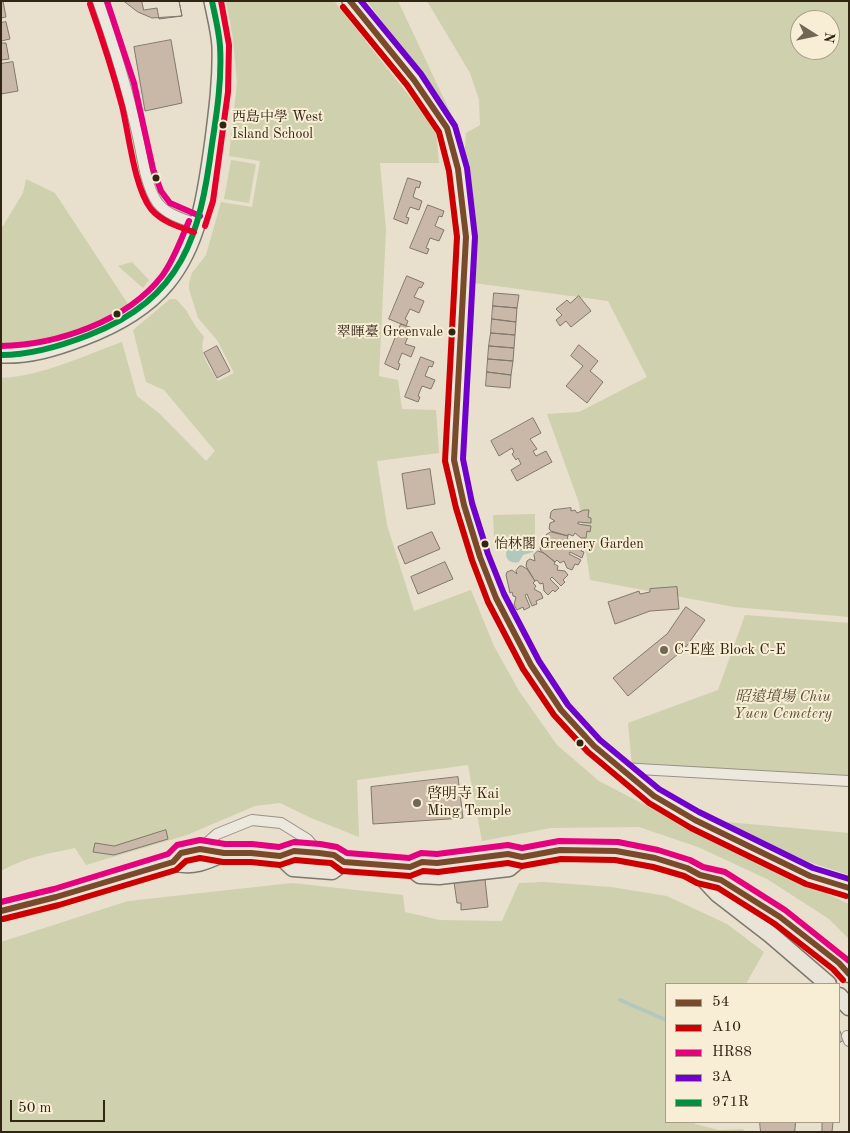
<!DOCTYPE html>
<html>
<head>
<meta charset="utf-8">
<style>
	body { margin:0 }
	#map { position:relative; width:850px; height:1133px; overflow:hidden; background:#e8dfcc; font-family:"Old Standard TT",serif }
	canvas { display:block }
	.frame { position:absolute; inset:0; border:2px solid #332514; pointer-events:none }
	.legend { position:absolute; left:665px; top:983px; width:175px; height:140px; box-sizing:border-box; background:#f8edd5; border:1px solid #a99d88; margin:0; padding:6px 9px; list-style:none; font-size:15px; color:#332514 }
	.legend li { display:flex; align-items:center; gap:10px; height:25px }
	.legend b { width:25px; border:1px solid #a99d88 }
	.north { position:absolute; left:790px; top:10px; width:50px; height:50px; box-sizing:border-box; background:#f8edd5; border:1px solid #a99d88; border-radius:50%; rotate:100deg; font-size:14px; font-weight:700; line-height:20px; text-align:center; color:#332514 }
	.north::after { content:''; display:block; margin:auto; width:18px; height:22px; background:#726654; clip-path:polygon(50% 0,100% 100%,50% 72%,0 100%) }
	.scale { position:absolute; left:10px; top:1100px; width:95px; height:22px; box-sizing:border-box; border:2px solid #332514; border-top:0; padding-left:6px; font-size:15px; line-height:18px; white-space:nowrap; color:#332514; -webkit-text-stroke:4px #f8edd5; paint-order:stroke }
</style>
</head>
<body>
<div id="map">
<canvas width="850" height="1133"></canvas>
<div class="frame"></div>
<ul class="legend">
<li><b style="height:6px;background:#7a4b2a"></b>54</li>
<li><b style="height:6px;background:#c00"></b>A10</li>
<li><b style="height:6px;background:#e5007d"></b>HR88</li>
<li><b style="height:6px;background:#7000cc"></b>3A</li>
<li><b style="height:6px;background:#009140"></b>971R</li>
</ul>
<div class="north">N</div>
<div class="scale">50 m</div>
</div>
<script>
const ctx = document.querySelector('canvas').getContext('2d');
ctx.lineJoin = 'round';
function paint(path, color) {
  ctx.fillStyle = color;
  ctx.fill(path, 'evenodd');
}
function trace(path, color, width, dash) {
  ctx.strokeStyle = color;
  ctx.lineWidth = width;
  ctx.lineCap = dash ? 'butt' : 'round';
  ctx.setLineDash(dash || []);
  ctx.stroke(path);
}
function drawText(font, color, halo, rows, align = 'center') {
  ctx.font = font + ' "Old Standard TT","Noto Serif TC",serif';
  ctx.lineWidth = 4;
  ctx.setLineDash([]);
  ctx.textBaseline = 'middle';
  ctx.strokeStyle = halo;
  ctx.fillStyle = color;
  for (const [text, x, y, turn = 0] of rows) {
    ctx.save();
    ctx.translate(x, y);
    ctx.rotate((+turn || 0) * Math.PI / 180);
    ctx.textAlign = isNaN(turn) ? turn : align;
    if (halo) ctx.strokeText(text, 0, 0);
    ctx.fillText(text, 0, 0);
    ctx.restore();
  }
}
paint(new Path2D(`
	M226 1H334L436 130 439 163H380L386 230 379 376 398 380 402 409 436 410 439 453 377 461 387 525 414 611 471 590 494 646 519 691 557 745 599 781 716 842 849 904V939L829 919 767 879 698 847 639 827 551 828 482 841 468 765 357 780 359 837 311 818 280 803 255 806 187 835 86 865 75 848C50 853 23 858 1 871V378C42 376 83 356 122 342L137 396 160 414 206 461 215 451 164 390 146 382 133 330 170 299H176L186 310 196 327 204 337C198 354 210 367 218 381L234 373 217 340 198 318 189 289V283L192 273 206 255 221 202 252 207 260 161 229 156 237 83 233 39Z
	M367 1H398L453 118Z
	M427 1H849V617L734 607 590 580 579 503 547 414 579 412 647 377 608 301 474 283 476 237 464 161 466 133 480 125 479 100 470 73ZM800 20H830V50H800Z
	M231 160 256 164 249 203 224 199Z
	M26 179 55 193 128 304 103 322 56 339 1 345V226H3L23 193Z
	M132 262 149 280 143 288 118 266Z
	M535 514V536L494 537 493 515Z
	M745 615 849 623V775L632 766 628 723 718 690Z
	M715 821 849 833V875L809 862Z
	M544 882 611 887 667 896 727 924 764 952 746 984H666V1122H694L695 1124 719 1130 742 1129 747 1132H1V942L128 901 292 883 403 895 405 912 440 920 502 921 519 883Z`), '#cfd0ad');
paint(new Path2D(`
	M517 544C523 544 530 543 533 549V552L523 555 519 562C508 565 503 556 508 547Z`), '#b3c8bc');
trace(new Path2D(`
	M620 1000 666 1020`), '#b3c8bc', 4);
const building = new Path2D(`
	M1 1H3L6 17 1 18Z
	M124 1H179L182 16 152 18 138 12Z
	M142 1H179L182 16 159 19 157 8 144 10Z
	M6 22 10 39 1 41V23Z
	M171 40 182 103 145 111 134 47Z
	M1 43H6L9 59 1 60Z
	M13 62 18 91 1 94V64Z
	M408 178 421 182 419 188 416 187 413 197 422 201 419 210 410 207 406 217 409 218 407 224 394 219Z
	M428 205 444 211 442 217 439 216 435 226 444 230 439 241 430 238 426 248 429 249 427 254 410 248Z
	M407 276 424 283 421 288 419 287 414 297 424 301 419 313 410 309 405 319 408 321 406 326 389 319Z
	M494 293 519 295 517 308 493 306Z
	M579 296 591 311 571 327 566 321 560 326 556 320 562 315 556 309 567 300 570 303Z
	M493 306 517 308 516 322 492 319Z
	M492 319 516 322 515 335 491 333Z
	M401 324 415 329 412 335 409 334 405 344 415 347 411 357 402 353 398 363 400 364 398 370 385 364Z
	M491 333 515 335 514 348 489 346Z
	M579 345 598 361 590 371 603 382 587 403 566 386 583 366 571 356Z
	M217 346 230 371 217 378 204 353Z
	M489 346 514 348 513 361 488 359Z
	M421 357 434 362 432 367 429 366 425 376 435 380 431 389 422 386 418 396 420 397 418 402 405 397Z
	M488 359 513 361 511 375 487 372Z
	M487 372 511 375 510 388 486 386Z
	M533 418 541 433 530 439 537 449 533 451 536 456 546 451 552 462 517 481 511 470 521 464 518 458 516 460 512 454 514 452 512 448 499 456 491 441Z
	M430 469 435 504 407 509 402 474Z
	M571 508V511L575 510 577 513 584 510H589L588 517 591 518V523L578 522V524L591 526 590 532 587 531 586 538H581L575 533 573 536 568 534V536L551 531 549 529 550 523 555 521 550 518 551 512 553 510Z
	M432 532 440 549 405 564 398 547Z
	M551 532 568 536 567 539 571 540 572 543 580 542 584 545 581 551 584 552 582 558 570 552 569 554 581 560 578 565 575 564 572 570 567 568 564 561 560 563 557 560 555 562 541 551 540 548 543 543H549L545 538 546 535Z
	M538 551 544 553 555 562 554 564 558 566 557 570 565 571 568 575 563 580 565 582 561 586 552 577 550 579 559 588 555 592 553 590 548 595 544 591 543 583 540 584 537 580 535 581 526 566 527 561 530 559 535 561 534 555Z
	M445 562 453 579 418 594 411 577Z
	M520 566H522L527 569 535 581 533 583 536 586 534 589 541 593 543 598 536 601 537 604 532 606 527 594 525 595 530 607 524 610 523 607 517 610 514 605 516 597 513 596 512 592 510 593 506 575 507 572 512 570 517 574 516 571Z
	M677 587 679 609 650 611 615 624 608 602 639 591 640 594 650 592V589Z
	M686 607 705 620 686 647 683 645 676 652 678 654 628 696 613 678 667 634Z
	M458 777 463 818 373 824 371 787Z
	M166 830 168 839 114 855 93 852 95 843 114 846Z
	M485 879 488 907 461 910V903H457L454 882Z
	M839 1029 844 1040 839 1043Z
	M760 1122H833L832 1132H761Z
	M796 1122H822V1132H795Z`);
paint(building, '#c9b8a8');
trace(building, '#7f786c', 1);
const street = new Path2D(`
	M98 1C114 46 128 91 138 137 143 158 145 184 157 202 166 215 184 219 197 224
	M621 768 849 781
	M200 849 217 834 252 820 281 823 307 839 319 853
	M847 1036 849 1041`);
const secondary = new Path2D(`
	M350 1 414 80 447 128 458 169 466 237 454 460 464 505 480 557 496 598 531 665 561 710 594 746 654 796 695 820 810 876 849 888
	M1 355C30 356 56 348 82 338 114 326 145 310 167 283 200 243 206 190 213 140 217 109 221 78 220 46 219 31 215 16 212 1`);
const primary = new Path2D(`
	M280 856 293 868 332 871 344 862
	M173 862C192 868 207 861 224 853
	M410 867 420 875 439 876 509 868 522 857
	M700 875 718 894 771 935 828 984
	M1 911 56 897 173 862 181 853 200 849 224 853H251L280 856 294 851 319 853 334 855 344 862 410 867 422 862 437 863 508 854 522 857 560 850 616 851 655 858 687 868 700 875 721 880 780 917 839 963 849 974
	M839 996 849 1007`);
trace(street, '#999185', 12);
trace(secondary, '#7f786c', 18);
trace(primary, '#7f786c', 19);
trace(street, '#ece8dd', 10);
trace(secondary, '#ece8dd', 15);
trace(primary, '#e9e3d8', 16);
trace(new Path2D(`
	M350 1 414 80 447 128 458 169 466 237 454 460 464 505 480 557 496 598 531 665 561 710 594 746 654 796 695 820 810 876 849 888
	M1 911 56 897 173 862 181 853 200 849 224 853H251L280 856 294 851 319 853 334 855 344 862 410 867 422 862 437 863 508 854 522 857 560 850 616 851 655 858 687 868 700 875 721 880 780 917 839 963 849 974`), '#7a4b2a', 6);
trace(new Path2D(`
	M343 7 407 85 439 132 449 171 457 237 445 461 456 508 472 560 488 602 523 669 554 715 588 752 649 803 691 828 806 884 846 896
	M3 919 59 905 176 870 186 861 200 858 223 862H251L280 865 295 860 318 862 331 863 342 871 410 876 423 871 438 872 508 863 522 866 561 859 615 860 653 867 684 876 697 883 718 888 775 924 833 969 843 980`), '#c00', 6);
trace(new Path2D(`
	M107 1 134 83 153 169 161 191 170 203 200 216
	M1 346C57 345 127 321 162 276 174 260 181 239 189 221
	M1 902 54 889 168 854 177 845 200 840 225 844H252L279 847 294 842 320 844 337 847 347 853 409 858 421 853 437 854 508 845 522 848 559 841 618 842 658 850 690 860 703 867 725 872 785 910 849 961`), '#e5007d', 6);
trace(new Path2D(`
	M361 1 421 74 455 126 467 168 475 237 463 459 472 503 488 554 504 594 539 661 568 705 600 740 659 789 699 812 813 868 849 879`), '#7000cc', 6);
trace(new Path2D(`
	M1 355C32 355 61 346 89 335 183 298 200 236 212 144 217 112 222 79 220 46 219 31 215 16 212 1`), '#009140', 6);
trace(new Path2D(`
	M90 4C102 38 113 72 122 106 129 134 134 187 151 209 162 222 179 227 194 232
	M205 226 213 201 228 92 229 45 221 1`), '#e4002b', 6);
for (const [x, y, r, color] of [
	[223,125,4.5,"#332514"],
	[156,178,4.5,"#332514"],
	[117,314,4.5,"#332514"],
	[452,332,4.5,"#332514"],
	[485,544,4.5,"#332514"],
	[664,650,5,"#726654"],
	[580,743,4.5,"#332514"],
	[417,803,5,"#726654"]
]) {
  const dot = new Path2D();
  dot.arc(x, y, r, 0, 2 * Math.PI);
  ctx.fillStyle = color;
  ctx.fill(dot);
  trace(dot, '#f8edd5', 2);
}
drawText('14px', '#332514', '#f8edd5', [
	["西島中學 West",232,117],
	["Island School",232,134],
	["翠暉臺 Greenvale",443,332,"right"],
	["怡林閣 Greenery Garden",494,544]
], 'left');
drawText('15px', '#332514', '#f8edd5', [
	["C-E座 Block C-E",674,650],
	["啓明寺 Kai",427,794],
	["Ming Temple",427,811]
], 'left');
drawText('italic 15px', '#554d34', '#f8edd5', [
	["昭遠墳場 Chiu",783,697],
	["Yuen Cemetery",783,714]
]);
</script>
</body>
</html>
